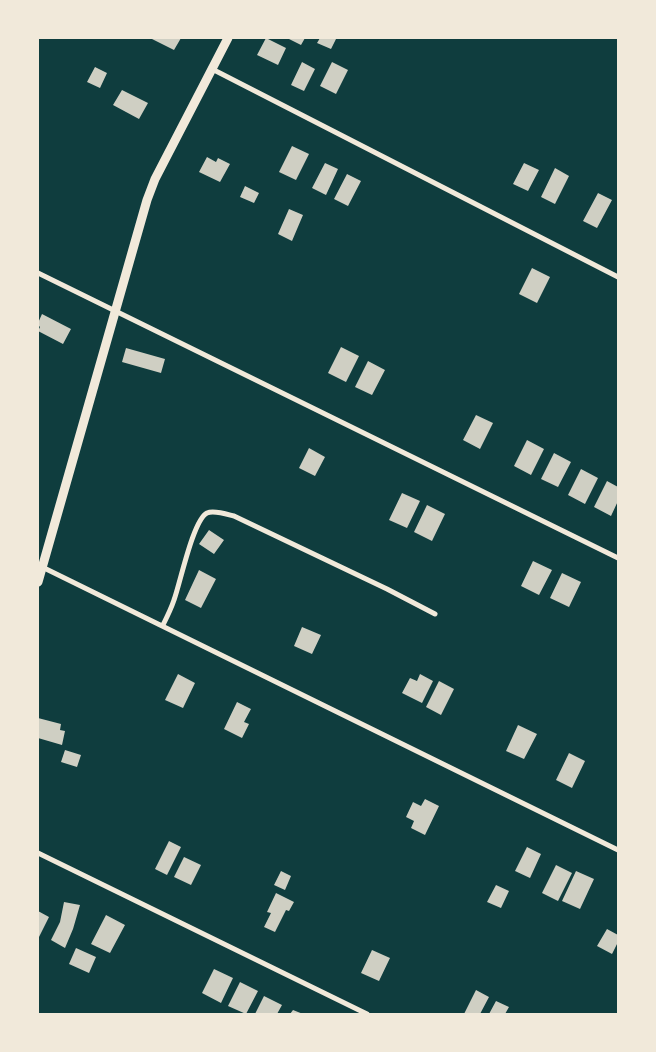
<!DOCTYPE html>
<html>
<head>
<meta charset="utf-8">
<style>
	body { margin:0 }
	#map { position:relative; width:656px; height:1052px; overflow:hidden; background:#0f3d3e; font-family:"Fira Sans",sans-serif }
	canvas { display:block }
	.frame { position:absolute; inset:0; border:39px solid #f1e9da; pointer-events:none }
</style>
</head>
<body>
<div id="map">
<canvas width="656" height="1052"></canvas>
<div class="frame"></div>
</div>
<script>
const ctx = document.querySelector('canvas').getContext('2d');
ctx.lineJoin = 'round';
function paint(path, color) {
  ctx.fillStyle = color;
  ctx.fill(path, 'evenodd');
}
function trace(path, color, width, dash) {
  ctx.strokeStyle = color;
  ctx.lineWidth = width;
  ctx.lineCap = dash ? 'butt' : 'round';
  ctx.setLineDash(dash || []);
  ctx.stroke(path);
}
paint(new Path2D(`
	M150 38H181L174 50Z
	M266 38 286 48 278 65 257 55Z
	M287 38H305L301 45Z
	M320 38H333L336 39 331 49 317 43Z
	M302 62 315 69 304 91 291 85Z
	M332 62 348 70 336 94 320 86Z
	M95 67 107 73 100 88 87 82Z
	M122 90 148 103 139 119 113 105Z
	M292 146 309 154 296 180 279 172Z
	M207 157 216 162 218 158 230 164 220 182 199 172Z
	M325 163 338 169 326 195 312 188Z
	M524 163 539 170 528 191 513 184Z
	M555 168 569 176 555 204 541 197Z
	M347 174 361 181 348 206 334 199Z
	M245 186 259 193 254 203 240 197Z
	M598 193 612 200 597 228 583 221Z
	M289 209 303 215 292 241 278 234Z
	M532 268 550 277 537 303 519 294Z
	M42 314 71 329 63 344 38 331 40 327 38 325V323Z
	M341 347 359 356 346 382 328 373Z
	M126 348 165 359 161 373 122 362Z
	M368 361 385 370 372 395 355 387Z
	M476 415 493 423 480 449 463 440Z
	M527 440 544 449 531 475 514 466Z
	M309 448 325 457 315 476 299 468Z
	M554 453 571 462 558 487 541 479Z
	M581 469 598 478 585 504 568 495Z
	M607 481 618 487V501L611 516 594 507Z
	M402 493 420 501 407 528 389 520Z
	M427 505 445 514 432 541 414 532Z
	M209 530 224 540 214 554 199 544Z
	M533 561 552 570 539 595 521 586Z
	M199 570 216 579 201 608 185 600Z
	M562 573 581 582 569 607 550 598Z
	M302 627 321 635 312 654 294 646Z
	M178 674 195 683 183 708 165 700Z
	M420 674 433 681 422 703 402 693 410 678 417 681Z
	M439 681 454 689 441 715 426 707Z
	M237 702 251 709 244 722 249 724 242 738 224 729Z
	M38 718 61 724 60 730 65 731 62 745 38 738Z
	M518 725 537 734 524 759 506 751Z
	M65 750 81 755 77 767 61 762Z
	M569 753 585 761 572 788 556 780Z
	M425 799 439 806 425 835 411 828 414 821 406 817 413 802 421 806Z
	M169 841 181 847 167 875 155 869Z
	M527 847 541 854 530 878 515 871Z
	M184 857 201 865 191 885 174 877Z
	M556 865 572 873 558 901 542 893Z
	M281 871 291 876 285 890 274 885Z
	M576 871 594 879 580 909 562 901Z
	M496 885 509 891 501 908 487 902Z
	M276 893 294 902 289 911 286 910 275 932 264 927 271 913 267 912Z
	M64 902 80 905 73 929 65 948 51 940 60 922Z
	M38 911 49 917 38 939Z
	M106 915 125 925 110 953 91 944Z
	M607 929 618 935V942L612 954 597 946Z
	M76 948 96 957 89 973 69 964Z
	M372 950 390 958 379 981 361 973Z
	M214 969 233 978 221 1003 202 993Z
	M240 982 258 991 246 1014 228 1006Z
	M476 990 489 997 480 1014H464Z
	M264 996 282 1005 277 1014H255Z
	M496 1001 509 1007 505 1014H489Z
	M293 1010 303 1014H290Z`), '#cfcfc3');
trace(new Path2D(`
	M212 69 618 277
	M38 273 618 558
	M38 565 618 850
	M163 625C167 617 171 609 174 600 180 584 193 520 207 513 214 510 226 514 234 516L387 589 435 614
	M38 853 367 1014`), '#f1e9da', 5);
trace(new Path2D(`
	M38 582 147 200 155 179 228 38`), '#f1e9da', 9);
</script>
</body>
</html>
